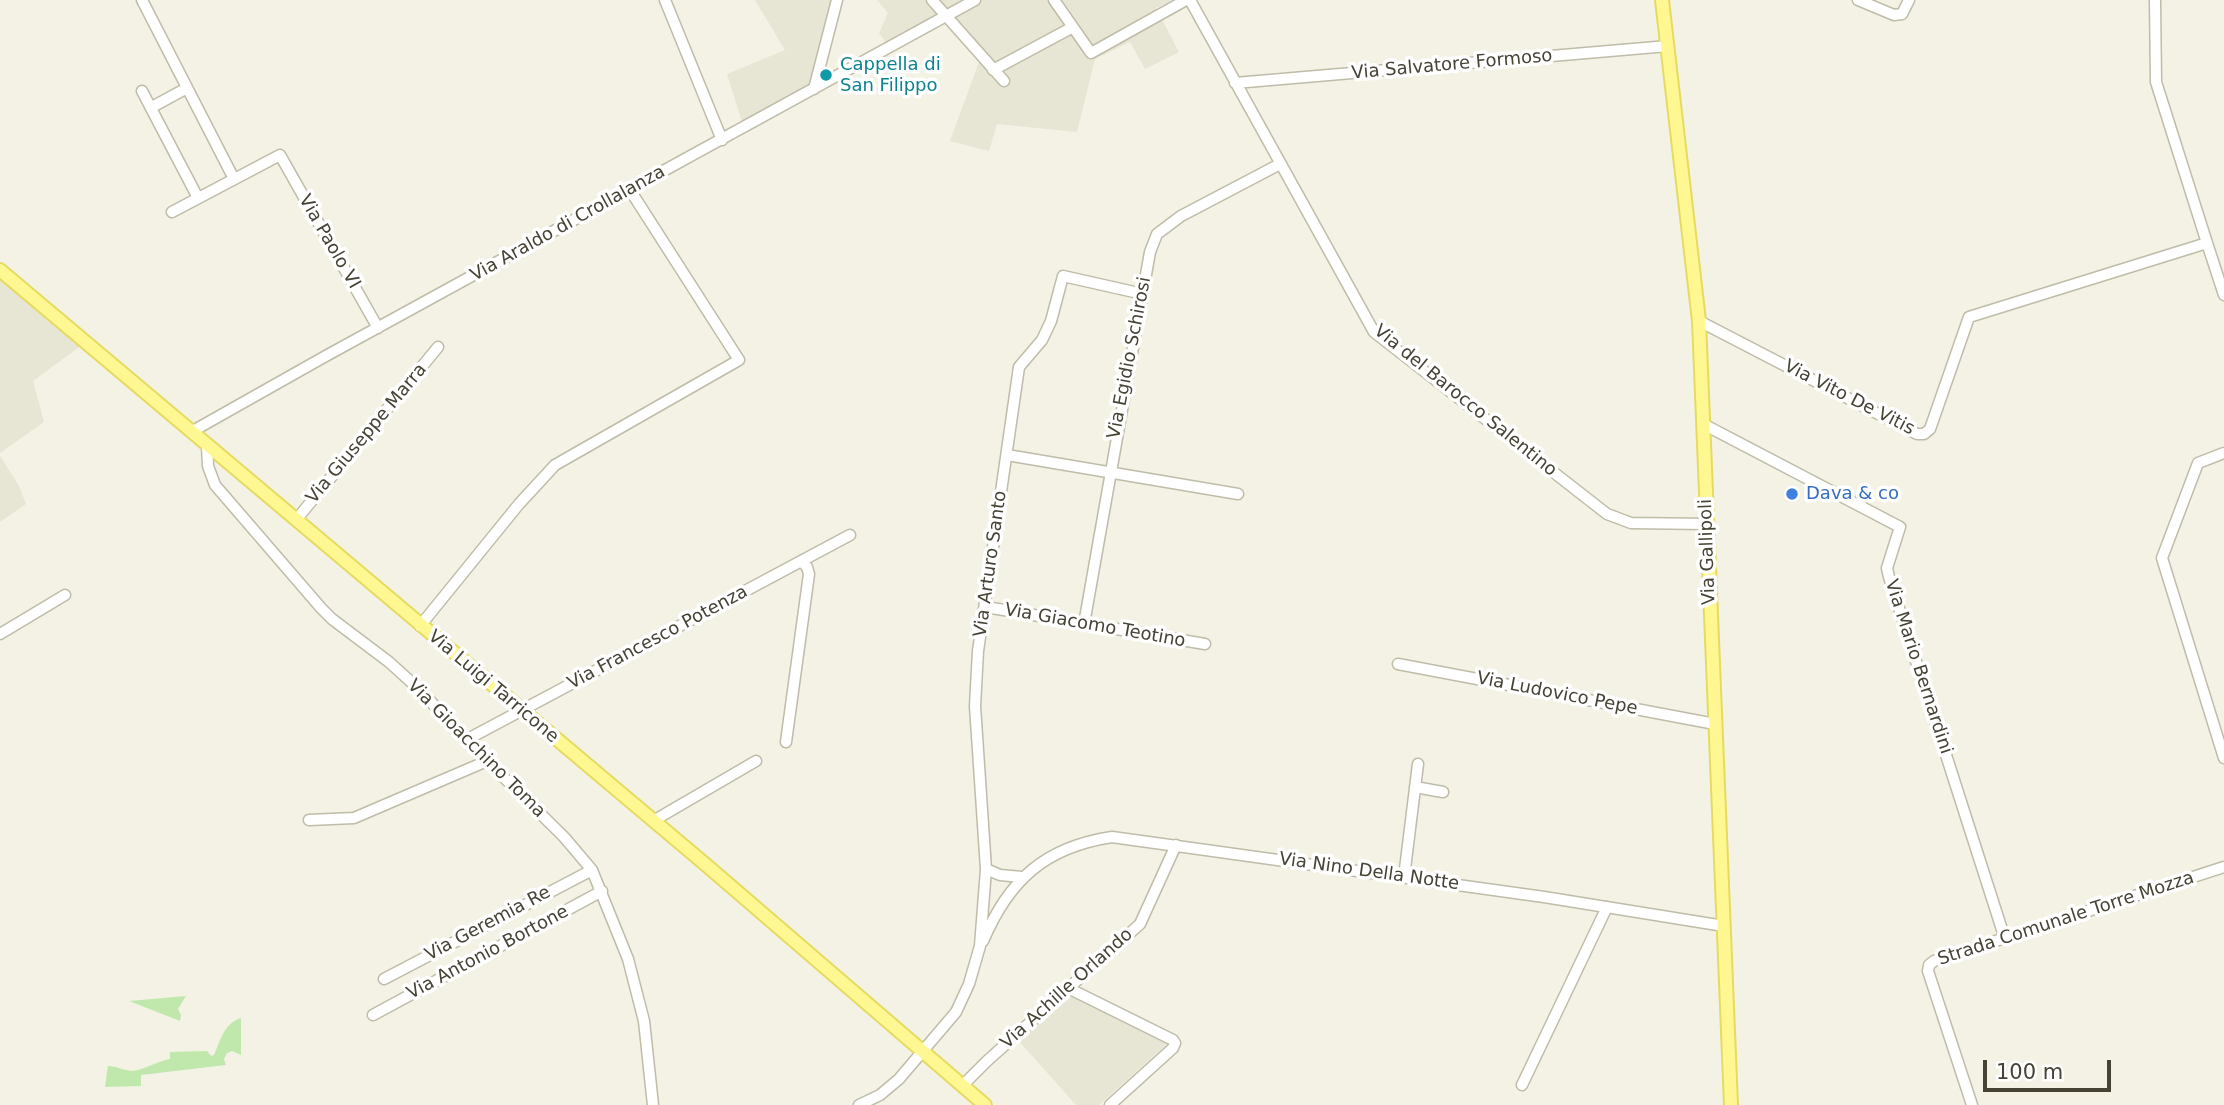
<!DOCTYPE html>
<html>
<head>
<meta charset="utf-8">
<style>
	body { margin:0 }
	#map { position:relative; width:2224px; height:1105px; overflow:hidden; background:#f3f2e5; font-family:"DejaVu Sans",sans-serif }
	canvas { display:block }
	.scale { position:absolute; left:1983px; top:1060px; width:128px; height:32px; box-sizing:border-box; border:4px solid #464335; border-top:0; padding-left:9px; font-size:21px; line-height:24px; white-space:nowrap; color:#464335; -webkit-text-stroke:5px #fff; paint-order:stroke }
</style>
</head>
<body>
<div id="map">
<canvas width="2224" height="1105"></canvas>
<div class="scale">100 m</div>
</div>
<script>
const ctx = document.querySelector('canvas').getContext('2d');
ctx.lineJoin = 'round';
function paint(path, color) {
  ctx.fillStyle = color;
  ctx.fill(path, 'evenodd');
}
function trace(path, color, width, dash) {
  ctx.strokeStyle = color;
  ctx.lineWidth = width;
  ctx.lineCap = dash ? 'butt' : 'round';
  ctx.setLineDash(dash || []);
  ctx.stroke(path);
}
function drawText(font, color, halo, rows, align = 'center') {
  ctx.font = font + ' "DejaVu Sans",sans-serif';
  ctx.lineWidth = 7;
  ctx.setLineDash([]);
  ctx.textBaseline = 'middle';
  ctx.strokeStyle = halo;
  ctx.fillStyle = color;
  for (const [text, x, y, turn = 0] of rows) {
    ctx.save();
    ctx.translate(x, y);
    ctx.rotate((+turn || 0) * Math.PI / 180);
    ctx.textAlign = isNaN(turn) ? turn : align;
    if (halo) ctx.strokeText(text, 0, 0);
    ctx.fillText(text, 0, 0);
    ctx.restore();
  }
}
paint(new Path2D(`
	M755 0H831L809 88 743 125 727 74 785 50Z
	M877 0H1172L1156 8 1179 52 1145 69 1130 42 1095 59 1077 132 997 124 989 151 950 141 983 51 948 11 888 45 879 33 888 13Z
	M0 278 82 345 33 381 44 422 0 453Z
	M0 456 18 484 26 504 0 522Z
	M1070 993 1169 1042 1099 1105H1076L1018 1040Z`), '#e7e5d3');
paint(new Path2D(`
	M186 996 178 1009 181 1015 180 1021 129 1001Z
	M241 1018V1055L232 1051 227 1053 224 1059 226 1065 141 1075V1086L105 1087 108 1066C116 1066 123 1070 131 1071 141 1071 158 1061 170 1059V1052L207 1051 211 1056 214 1055C221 1040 223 1024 241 1018Z`), '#c0e8ad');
const minor = new Path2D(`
	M142 0 234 179
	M665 0 722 140
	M932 0 1004 81
	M1054 0 1091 53 1186 0
	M1190 0 1374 332 1607 514 1631 523 1707 524
	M1858 0 1894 15 1902 14 1909 0
	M2155 0 2156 82 2207 243
	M993 70 1073 27
	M1235 83 1668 46
	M814 89 837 0
	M142 91 198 198
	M152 107 187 88
	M172 212 280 155 378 328
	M1699 321 1917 434H1924L1930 429 1969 317 2207 243 2224 295
	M1703 424 1900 527 1887 568 1889 577 2005 939
	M191 432 324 357 975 0
	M207 446 208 466 215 485 321 608 332 619 389 662 421 691 466 740 564 837 592 870 628 959 644 1021 653 1105
	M2224 453 2198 463 2162 558 2224 758
	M1007 455 1238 494
	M296 520 438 347
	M986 607 1205 644
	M1084 624 1150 252 1157 234 1181 216 1280 164
	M420 626 519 504 555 465 739 360 630 190
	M0 634 65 595
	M1398 664 1715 724
	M466 740 850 535
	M786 742 809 574 807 567 801 561
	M1415 787 1443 792
	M309 820 354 818 487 761
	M653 821 756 761
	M986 869 1000 875 1022 877
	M1404 877 1418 764
	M983 941C1009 880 1045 847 1112 837L1544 897 1724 926
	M384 979 592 870
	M1068 988 1173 1040 1175 1043 1173 1048 1110 1105
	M373 1015 602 891
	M1522 1085 1607 907
	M962 1086 987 1061 1140 924 1176 845
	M859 1105 880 1095 899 1079 956 1012 969 984 980 946 986 869 975 706 978 651 1019 367 1042 340 1051 321 1063 276 1143 294
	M1972 1105 1928 971 1929 965 1934 961 2224 867`);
const major = new Path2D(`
	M1662 0 1699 321 1731 1105
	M0 270 705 864 985 1105`);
trace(minor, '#bfbca8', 13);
trace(major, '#e6db60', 16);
trace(minor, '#fff', 10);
trace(major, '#fff892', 12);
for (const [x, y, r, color] of [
	[826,75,7,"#0f9aa8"],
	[1792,494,7,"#3f7fe0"]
]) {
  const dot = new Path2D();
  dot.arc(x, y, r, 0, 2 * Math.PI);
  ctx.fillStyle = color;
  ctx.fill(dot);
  trace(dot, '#fff', 2.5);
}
drawText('18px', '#0d838f', '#fff', [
	["Cappella di",840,65],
	["San Filippo",840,86]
], 'left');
drawText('18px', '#464335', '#fff', [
	["Via Salvatore Formoso",1452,65,-5],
	["Via Araldo di Crollalanza",568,224,-29],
	["Via Paolo VI",329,242,60],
	["Via Egidio Schirosi",1130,358,-79],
	["Via Vito De Vitis",1849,398,27],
	["Via del Barocco Salentino",1465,401,39],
	["Via Giuseppe Marra",367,434,-50],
	["Via Gallipoli",1708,552,-92],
	["Via Arturo Santo",991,564,-82],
	["Via Giacomo Teotino",1095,626,10],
	["Via Francesco Potenza",658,638,-28],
	["Via Mario Bernardini",1918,667,72],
	["Via Luigi Tarricone",493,687,40],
	["Via Ludovico Pepe",1557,694,11],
	["Via Gioacchino Toma",476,749,45],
	["Via Nino Della Notte",1369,872,8],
	["Strada Comunale Torre Mozza",2066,919,-18],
	["Via Geremia Re",488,924,-28],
	["Via Antonio Bortone",488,953,-28],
	["Via Achille Orlando",1067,989,-42]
]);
drawText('18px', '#366cbe', '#fff', [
	["Dava & co",1806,494]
], 'left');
</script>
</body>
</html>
